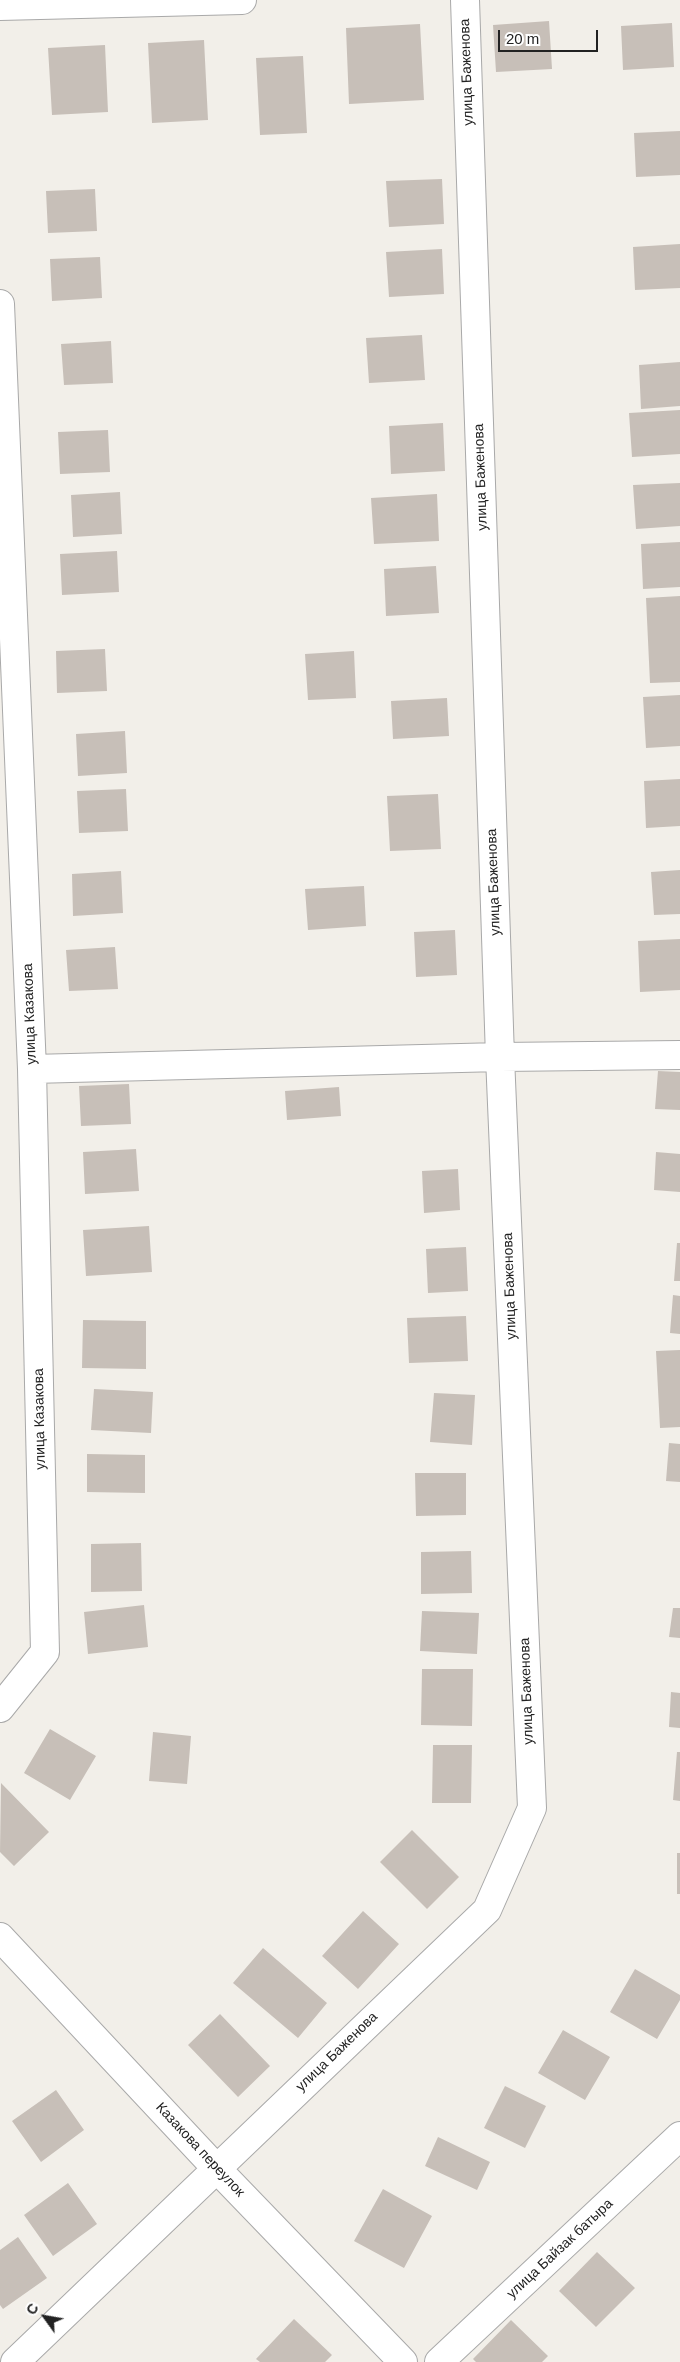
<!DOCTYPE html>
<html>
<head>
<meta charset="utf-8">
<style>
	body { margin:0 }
	#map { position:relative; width:680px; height:2362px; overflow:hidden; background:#f2efe9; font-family:Helvetica,sans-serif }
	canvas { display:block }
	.north { position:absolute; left:20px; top:2292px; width:50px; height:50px; -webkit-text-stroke:4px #fff; paint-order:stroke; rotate:302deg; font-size:14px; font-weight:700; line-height:20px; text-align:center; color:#222 }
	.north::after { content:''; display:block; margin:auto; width:18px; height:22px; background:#222; clip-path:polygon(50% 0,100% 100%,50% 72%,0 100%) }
	.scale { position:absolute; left:498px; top:30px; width:100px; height:22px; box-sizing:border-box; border:2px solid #222; border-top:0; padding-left:6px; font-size:15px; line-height:18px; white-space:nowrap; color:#222; -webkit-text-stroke:4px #fff; paint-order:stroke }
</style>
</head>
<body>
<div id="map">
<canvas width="680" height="2362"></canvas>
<div class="north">С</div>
<div class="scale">20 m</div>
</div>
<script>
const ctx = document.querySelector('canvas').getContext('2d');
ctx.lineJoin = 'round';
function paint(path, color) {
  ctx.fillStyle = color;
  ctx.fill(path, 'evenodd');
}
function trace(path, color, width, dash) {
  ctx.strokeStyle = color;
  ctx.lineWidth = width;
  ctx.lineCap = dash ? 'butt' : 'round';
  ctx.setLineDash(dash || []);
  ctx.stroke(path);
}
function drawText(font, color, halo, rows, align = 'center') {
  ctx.font = font + ' Helvetica,sans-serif';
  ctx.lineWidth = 4.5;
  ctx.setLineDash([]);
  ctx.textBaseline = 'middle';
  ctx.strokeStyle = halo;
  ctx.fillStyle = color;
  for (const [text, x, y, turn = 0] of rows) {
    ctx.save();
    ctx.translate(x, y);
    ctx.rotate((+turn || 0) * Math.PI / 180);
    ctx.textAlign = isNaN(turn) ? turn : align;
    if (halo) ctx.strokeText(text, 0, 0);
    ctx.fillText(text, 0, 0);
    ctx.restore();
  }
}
paint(new Path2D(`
	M549 21 552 69 496 72 493 25Z
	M672 23 674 67 623 70 621 26Z
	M420 24 424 100 349 104 346 28Z
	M204 40 208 120 152 123 148 43Z
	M105 45 108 112 52 115 48 48Z
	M303 56 307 133 260 135 256 58Z
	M680 131V175L636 177 634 133Z
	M442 179 444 224 389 227 386 181Z
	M95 189 97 231 48 233 46 191Z
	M680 244V288L635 290 633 247Z
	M442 249 444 294 389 297 386 252Z
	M100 257 102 298 52 301 50 259Z
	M422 335 425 380 369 383 366 338Z
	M111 341 113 383 64 385 61 344Z
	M680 362V406L641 409 639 365Z
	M680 410V454L632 457 629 413Z
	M443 423 445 471 391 474 389 426Z
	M108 430 110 472 60 474 58 432Z
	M680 483V526L636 529 633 485Z
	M120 492 122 534 73 537 71 495Z
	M437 494 439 541 374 544 371 498Z
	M680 542V587L643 589 641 544Z
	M117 551 119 592 62 595 60 554Z
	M436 566 439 613 386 616 384 569Z
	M680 596V682L650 683 646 598Z
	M105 649 107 691 57 693 56 651Z
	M354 651 356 698 308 700 305 654Z
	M680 695V746L646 748 643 697Z
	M447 698 449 736 393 739 391 701Z
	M125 731 127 773 78 776 76 734Z
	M680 779V826L646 828 644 781Z
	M126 789 128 831 79 833 77 791Z
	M438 794 441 849 390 851 387 796Z
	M680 870V914L654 915 651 872Z
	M121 871 123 913 73 916 72 874Z
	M364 886 366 926 308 930 305 889Z
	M455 930 457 975 416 977 414 932Z
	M680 939V990L640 992 638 941Z
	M115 947 118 989 69 991 66 950Z
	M658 1071 680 1072V1110L655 1109Z
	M129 1084 131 1124 81 1126 79 1086Z
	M339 1087 341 1116 287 1120 285 1091Z
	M136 1149 139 1191 85 1194 83 1152Z
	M656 1152 680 1154V1192L654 1190Z
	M458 1169 460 1210 424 1213 422 1171Z
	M149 1226 152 1272 86 1276 83 1230Z
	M677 1243H680V1281H674Z
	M466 1247 468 1291 428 1293 426 1249Z
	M673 1295 680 1296V1334L670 1333Z
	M466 1316 468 1361 409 1363 407 1318Z
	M83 1320 146 1321V1369L82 1368Z
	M680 1350V1427L660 1428 656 1351Z
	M94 1389 153 1392 151 1433 91 1430Z
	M434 1393 475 1395 472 1445 430 1442Z
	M669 1443 680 1444V1482L666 1481Z
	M87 1454 145 1455V1493L87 1492Z
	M415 1473H466V1515L416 1516Z
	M141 1543 142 1591 91 1592V1544Z
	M471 1551 472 1593 421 1594V1552Z
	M144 1605 148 1647 88 1654 84 1612Z
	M673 1608H680V1638L669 1637Z
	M422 1611 479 1613 477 1654 420 1651Z
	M422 1669H473L472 1726 421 1725Z
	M671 1692 680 1693V1728L669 1727Z
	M50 1729 96 1756 70 1800 24 1773Z
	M153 1732 191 1736 187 1784 149 1781Z
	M433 1745H472L471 1803H432Z
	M677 1752H680V1801L673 1800Z
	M1 1783 49 1832 14 1866 0 1852Z
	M412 1830 459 1877 427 1909 380 1862Z
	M677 1853H680V1894H677Z
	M363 1911 399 1944 358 1989 322 1956Z
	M263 1948 327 2003 298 2038 233 1983Z
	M635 1969 680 1995V2000L657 2039 610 2012Z
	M220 2014 270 2066 238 2097 188 2045Z
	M563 2030 610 2057 585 2100 538 2073Z
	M505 2086 546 2106 525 2148 484 2128Z
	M56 2090 84 2130 41 2162 12 2121Z
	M438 2137 490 2162 477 2190 425 2166Z
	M68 2183 97 2224 53 2256 24 2215Z
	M383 2189 432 2216 404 2268 354 2241Z
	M18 2237 47 2278 3 2309 0 2305V2250Z
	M597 2252 635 2288 596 2327 559 2291Z
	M294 2319 332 2355 325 2362H260L256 2359Z
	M511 2320 548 2356 542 2362H476L473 2359Z`), '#c7bfb8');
const minor = new Path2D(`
	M0 6 242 0
	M0 304 32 1069 45 1652 0 1708
	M32 1069 500 1057 680 1055
	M0 1937 216 2168 403 2362
	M15 2362 487 1910 532 1808 500 1057 465 0
	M439 2362 680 2136`);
trace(minor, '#a9a9a9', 30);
trace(minor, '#fff', 28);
drawText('14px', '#222', '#fff', [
	["улица Баженова",467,72,-92],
	["улица Баженова",481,477,-92],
	["улица Баженова",494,882,-92],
	["улица Казакова",30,1014,-92],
	["улица Баженова",510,1286,-92],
	["улица Казакова",40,1419,-91],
	["улица Баженова",527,1691,-92],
	["улица Баженова",337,2052,-44],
	["Казакова переулок",200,2150,47],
	["улица Байзак батыра",560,2249,-43]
]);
</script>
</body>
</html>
